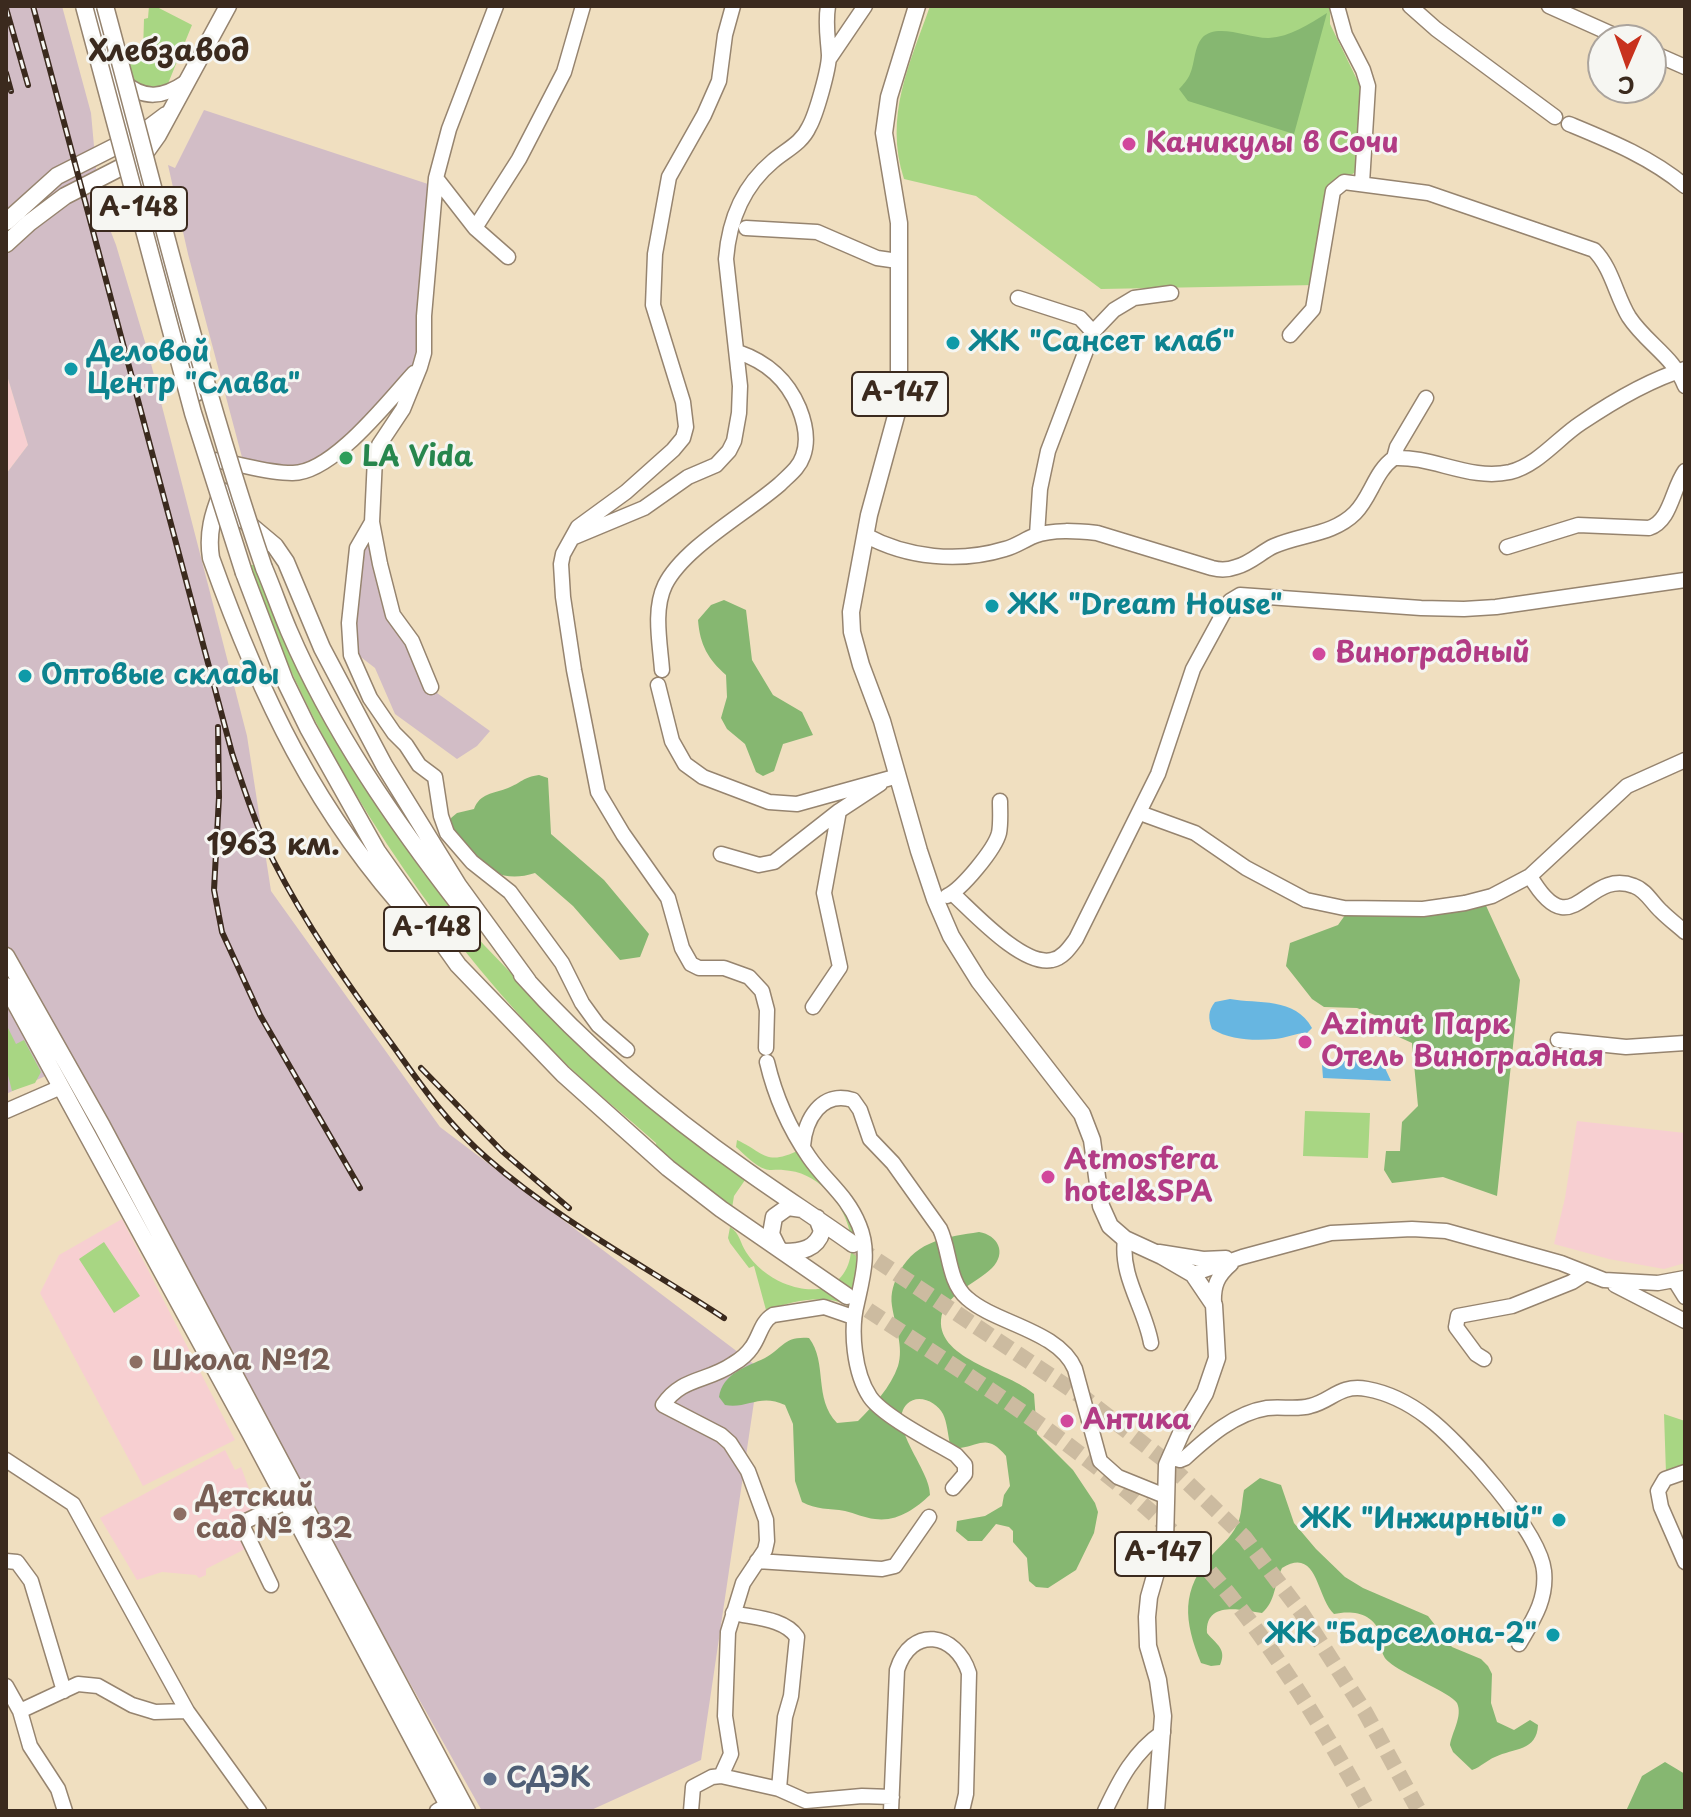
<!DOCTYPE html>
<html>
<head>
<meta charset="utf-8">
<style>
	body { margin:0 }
	#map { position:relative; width:1691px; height:1817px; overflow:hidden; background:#f0dfc0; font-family:"Playpen Sans",sans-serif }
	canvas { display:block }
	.frame { position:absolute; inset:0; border:8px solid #3b2a1e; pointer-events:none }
	.north { position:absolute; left:1587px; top:24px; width:80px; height:80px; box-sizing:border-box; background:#f6f6f2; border:2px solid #aba49d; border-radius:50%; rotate:182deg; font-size:22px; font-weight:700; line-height:32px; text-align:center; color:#3b2a1e }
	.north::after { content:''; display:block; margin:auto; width:28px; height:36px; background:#c8321e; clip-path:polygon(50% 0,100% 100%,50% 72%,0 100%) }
</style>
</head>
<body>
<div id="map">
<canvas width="1691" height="1817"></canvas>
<div class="frame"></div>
<div class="north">С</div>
</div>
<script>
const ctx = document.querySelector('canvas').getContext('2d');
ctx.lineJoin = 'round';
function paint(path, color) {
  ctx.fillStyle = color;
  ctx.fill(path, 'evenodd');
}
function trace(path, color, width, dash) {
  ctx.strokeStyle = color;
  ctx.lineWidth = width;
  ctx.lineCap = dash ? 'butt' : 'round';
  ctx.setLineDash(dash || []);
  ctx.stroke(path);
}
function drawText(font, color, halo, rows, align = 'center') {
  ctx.font = font + ' "Playpen Sans",sans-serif';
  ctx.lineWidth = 6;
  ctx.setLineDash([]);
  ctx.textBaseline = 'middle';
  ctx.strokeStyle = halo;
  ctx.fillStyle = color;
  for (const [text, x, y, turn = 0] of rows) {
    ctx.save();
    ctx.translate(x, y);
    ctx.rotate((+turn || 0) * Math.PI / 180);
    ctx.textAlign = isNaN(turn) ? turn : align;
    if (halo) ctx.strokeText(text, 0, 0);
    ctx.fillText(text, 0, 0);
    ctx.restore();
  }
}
paint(new Path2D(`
	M6 372 28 445 6 474Z
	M1577 1121 1685 1133V1263L1664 1269 1609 1259 1554 1244 1565 1198Z
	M122 1219 235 1440 143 1486 40 1293 59 1255Z
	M225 1450 235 1470 241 1467 257 1510 240 1522 247 1548 206 1569V1575L199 1578 196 1575 162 1572 137 1580 100 1518Z`), '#f7cfd1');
paint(new Path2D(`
	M6 6H62L91 113 99 201 116 245 148 352 247 736 271 891 440 1127 759 1368 701 1760 589 1811H482L63 1068 6 1094V474L28 445 6 372Z
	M204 110 434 186 418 364 332 454 292 471 243 461 188 254 168 165 175 168Z
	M357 539 373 541 387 591 391 626 402 629 430 688 490 731 477 746 460 757 457 759 395 714 375 668 353 651Z`), '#d2bdc6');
paint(new Path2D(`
	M149 6H155L192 25 167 86C129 93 133 77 126 48L133 44 140 55 143 52 144 19 148 18Z
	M930 6H1330V24L1365 96 1359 170 1331 187 1316 285 1101 289 976 196 904 179C884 116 909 66 930 6Z
	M250 565H255L364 785 424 874 484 945 587 1052 644 1102 745 1180 734 1196 732 1208 657 1151 656 1143C626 1116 594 1091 565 1063 447 944 349 804 282 651 270 623 261 594 250 565Z
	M6 1024 16 1044 24 1040 41 1072 35 1083 12 1091 6 1067Z
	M1305 1111 1370 1113 1368 1158 1303 1156Z
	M737 1140C765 1153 766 1167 801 1149 848 1212 868 1225 850 1307 826 1292 791 1302 766 1310L754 1266 749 1268 730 1243 728 1238 730 1227C740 1233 740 1243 746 1252 754 1265 769 1277 783 1283 854 1312 872 1235 826 1190 815 1178 800 1171 783 1170 778 1169 770 1171 765 1169 755 1166 744 1154 736 1147Z
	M104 1242 140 1296 114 1313 79 1259Z
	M1664 1414 1685 1421V1467L1666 1473Z`), '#a8d683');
paint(new Path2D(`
	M1327 13 1294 134 1188 101 1179 89C1183 85 1188 79 1190 74 1195 63 1194 47 1202 38 1217 22 1250 39 1269 38 1290 37 1309 24 1327 13Z
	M724 600 746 610 752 660 773 695 802 712 813 735 783 744 774 771 763 776 756 772 745 744 727 729 721 718 727 697 726 675C708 659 700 645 698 620L711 605Z
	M539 775 548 778 551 834 604 880 649 934 640 957 620 960 573 906 535 873C492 887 473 857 449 826L451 818 457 813 474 809C480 793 493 794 508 788 521 783 523 777 539 775Z
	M1483 899 1520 980 1497 1196 1443 1177 1392 1183 1384 1170 1386 1151H1400L1402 1122 1418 1106 1412 1043 1390 1033 1380 1017 1357 1008 1324 1007 1312 999 1286 966 1290 943 1338 925 1348 911Z
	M979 1232C998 1235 1007 1253 992 1268 977 1283 943 1295 941 1320 938 1360 1010 1372 1034 1394L1037 1434 1073 1470 1095 1503 1098 1512 1094 1533 1076 1570 1048 1588 1036 1587 1029 1581 1027 1558 1013 1542V1531L1009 1527 996 1524 982 1541H968L956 1531 957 1521 985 1516 1002 1506 1004 1495 1010 1486 1006 1456C987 1434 982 1445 960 1448L950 1444C948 1435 947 1422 943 1414 937 1402 918 1393 907 1404 886 1425 931 1470 930 1495 915 1509 897 1522 875 1519 864 1518 855 1513 845 1511 829 1508 816 1510 802 1502L795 1481 793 1424 785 1405C760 1393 748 1409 725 1405L719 1397C723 1373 746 1367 765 1358 783 1348 784 1336 809 1338 828 1363 813 1398 837 1423L858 1421C873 1406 891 1387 898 1366 904 1347 895 1326 892 1306 890 1293 894 1282 900 1271 917 1240 948 1237 979 1232Z
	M1260 1478 1281 1485 1294 1523 1316 1549 1345 1577 1363 1588 1428 1616 1452 1647 1481 1659 1488 1666 1492 1674 1491 1703 1497 1722 1514 1730 1530 1720 1538 1725C1537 1751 1514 1748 1495 1757 1487 1760 1481 1767 1472 1770L1453 1752 1450 1745C1452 1732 1463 1716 1457 1703 1451 1693 1399 1672 1389 1662 1379 1654 1383 1645 1380 1634 1374 1613 1352 1610 1334 1614 1316 1597 1318 1546 1282 1568 1274 1584 1276 1601 1262 1613 1242 1610 1205 1600 1207 1633 1217 1645 1227 1649 1220 1665L1211 1666 1201 1663C1184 1621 1180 1590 1213 1554 1222 1544 1234 1535 1239 1520 1242 1511 1242 1500 1244 1490Z
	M1665 1762 1685 1774V1811H1626L1642 1776Z`), '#86b771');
paint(new Path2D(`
	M1230 999C1258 1004 1295 997 1312 1028L1307 1033C1295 1033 1286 1038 1275 1039 1254 1041 1230 1040 1212 1029 1208 1018 1208 1011 1215 1002Z
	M1379 1055 1391 1081 1323 1078 1322 1065Z`), '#67b6e1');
trace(new Path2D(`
	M857 1247 1087 1400 1163 1459 1245 1538 1301 1612 1365 1712 1419 1811
	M848 1297C945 1361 1046 1422 1135 1498 1235 1581 1307 1699 1369 1811`), '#ccbba0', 16, [16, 8]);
const minor = new Path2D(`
	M95 6 131 139
	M733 6 725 35 719 81 704 115 669 177 655 254 653 305 683 402 686 427 683 438 673 450 626 492 578 527 563 554 561 564 563 597 574 670 598 792 623 834 668 898 682 948 691 964 699 968H724L749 977 762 991 767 1010 766 1048
	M1337 6 1345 35 1363 70 1368 86 1362 183
	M1410 6 1436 29 1555 117
	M1549 6 1625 40
	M1651 52 1685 67
	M829 59 865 6
	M123 81C144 101 164 97 186 82
	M1569 124C1610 141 1650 157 1685 186
	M436 178 475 228 508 257
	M475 228 519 159 564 72 583 6
	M746 228 817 232 877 258 898 261
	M1018 298 1080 318 1093 332
	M1290 335 1313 309 1333 191 1344 182 1428 193 1594 250C1612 268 1616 296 1629 317 1646 343 1674 357 1685 386
	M1394 458 1397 447 1426 398
	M213 460C239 463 265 473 292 473 332 474 388 401 414 373
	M372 522 357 548 349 623 351 655 370 698 394 733 406 745 419 765 435 777 441 816 447 833 472 862 510 892 562 963 582 1003 598 1025 627 1050
	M865 535C907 558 959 563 1005 549 1016 546 1024 540 1034 536 1053 529 1077 531 1097 533L1212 568C1220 570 1228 570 1236 567 1251 563 1261 552 1274 546 1301 534 1333 535 1355 513 1371 497 1375 471 1394 458 1433 456 1470 481 1510 472 1538 465 1558 438 1581 423 1612 402 1649 380 1685 369
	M1037 535 1040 489 1048 451 1093 332 1114 310 1134 298 1171 293
	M572 538 644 508 688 477 716 465 729 451 734 441 739 413 740 386 726 259C729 221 743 186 773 161 786 150 802 143 809 127 816 115 829 69 829 55 828 38 825 24 828 6
	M1507 547 1578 525 1649 528C1671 521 1672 489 1685 471
	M662 670C660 643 653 610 665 585 684 547 747 513 780 484 789 475 799 468 803 456 809 440 805 423 799 408 787 379 767 362 738 352
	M658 685 672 741 685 764 703 777 769 802 797 804 898 776
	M431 687 412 641 393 615 380 564 372 522 375 458 379 445 403 409 420 367 424 353V316L436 178 449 129 496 6
	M1140 813 1195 833 1246 868 1306 900 1344 908 1423 909 1465 903 1492 896 1530 876 1627 786 1685 760
	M721 854 759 865 774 862 839 811 880 784
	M1530 876C1573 950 1586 867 1634 886 1646 890 1652 903 1661 911 1669 919 1677 925 1685 932
	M953 894C973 912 1023 967 1052 960 1063 958 1070 947 1076 939L1158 774 1193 669 1230 601 1240 595 1421 608 1464 609 1496 607 1685 580
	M947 896C962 889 995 849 999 833 1001 823 1000 811 1000 801
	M813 1007 840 967 824 893 839 811
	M1558 1040 1626 1047 1685 1043
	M767 1062C775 1096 789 1128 809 1157 826 1182 847 1195 859 1225 870 1251 863 1276 857 1303 850 1330 854 1373 870 1397 883 1416 934 1442 956 1455L965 1465V1474L953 1488
	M6 1111 61 1087
	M803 1146C805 1120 821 1090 853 1100L860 1110 870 1139 893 1163 940 1229C950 1250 948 1282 967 1298 996 1324 1058 1330 1075 1369L1100 1461 1118 1477 1165 1496
	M1125 1239C1120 1277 1145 1308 1151 1343
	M1159 1252 1203 1259 1226 1258
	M1193 1274 1242 1257 1331 1233 1412 1229 1446 1231 1561 1263 1604 1280 1658 1283 1685 1278
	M1675 1281 1685 1297
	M1615 1285 1685 1321
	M1214 1305C1213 1286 1217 1276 1231 1264
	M1484 1359 1476 1354 1456 1327 1458 1316 1512 1306 1572 1282 1586 1273
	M1170 1457 1180 1460 1185 1458C1208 1437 1235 1413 1267 1408 1281 1406 1296 1410 1310 1406 1332 1401 1339 1384 1367 1389 1389 1393 1410 1404 1427 1417 1459 1441 1540 1531 1544 1571 1547 1600 1533 1620 1519 1644
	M6 1460 73 1504 187 1711
	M1685 1472 1665 1479 1658 1491 1661 1507 1685 1562
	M6 1561 17 1562 31 1581 64 1691
	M757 1561 882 1569 895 1566 929 1517
	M271 1585 243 1527 246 1521 286 1502
	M733 1613C754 1618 784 1618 797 1637L791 1696 785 1717 779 1789
	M6 1686 20 1711 30 1746 58 1789 65 1811
	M20 1711 78 1684 98 1686 132 1705 155 1712 187 1711 259 1811
	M721 1776 731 1754 725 1716 728 1632 743 1583 765 1550 767 1541 766 1520 748 1471 730 1443 721 1435 663 1405C682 1377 707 1382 733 1364 740 1360 748 1353 752 1347 760 1336 761 1322 773 1315L824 1307 853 1317
	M437 1811 448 1805
	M691 1811 693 1787 712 1777 721 1776 779 1789 806 1801 862 1796 892 1797
	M891 1811 897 1670C911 1625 956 1632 969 1673L966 1794 962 1811
	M1105 1811C1120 1779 1134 1752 1163 1732`);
const major = new Path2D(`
	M917 6 889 97 884 133 899 223V405L869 515 851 612 852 632 861 665 882 721 919 851 935 899 951 936 979 981 1082 1114 1092 1140 1101 1206 1110 1226 1125 1239 1162 1256 1193 1274 1214 1305 1217 1358 1205 1393 1182 1431 1167 1465 1165 1541 1149 1597 1147 1617 1148 1646 1158 1680 1163 1716 1156 1811
	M131 139 196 393
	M6 222 57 176 142 133 166 115
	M6 244 29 223 65 196 143 156 158 135 228 6
	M222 491C213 514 207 533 211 558 260 695 316 814 416 922
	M222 492 226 505 275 546 286 562 322 648 384 765 458 885 528 981
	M264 568C273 589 280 610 289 631 332 731 395 822 461 907
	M244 573 285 681 308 728 377 851 458 965 563 1074 668 1168 721 1209 847 1296
	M6 956 102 1126 467 1811
	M522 975C588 1049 666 1114 747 1171 782 1196 818 1219 853 1244
	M6 986 250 1433 451 1811
	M778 1248 771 1234 774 1217 788 1207 802 1209
	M784 1252C801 1252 817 1249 822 1231L817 1218`);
trace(minor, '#96846f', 17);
trace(major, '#96846f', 19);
trace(minor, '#fff', 14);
trace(major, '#fff', 16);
const rail = new Path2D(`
	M33 6 232 753C244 789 256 826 273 860 306 925 348 985 391 1043 420 1084 449 1126 488 1159 559 1221 645 1266 724 1318
	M6 8 28 85
	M6 73 11 91
	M218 727 219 797 214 890 222 932 260 1015 360 1188
	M421 1068 502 1151 569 1208`);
trace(rail, '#3b2a1e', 6);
trace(rail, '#f6f6f2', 3, [9]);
const majorBridge = new Path2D(`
	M84 6 193 413 244 573
	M105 6C156 194 201 384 264 568`);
trace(majorBridge, '#96846f', 19, []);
trace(majorBridge, '#fff', 16);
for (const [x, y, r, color] of [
	[1129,144,8,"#d1479c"],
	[953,343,8,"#0f9aa8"],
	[71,369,8,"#0f9aa8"],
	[346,458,8,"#2e9e5b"],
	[992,606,8,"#0f9aa8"],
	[1319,654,8,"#d1479c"],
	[25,676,8,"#0f9aa8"],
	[1305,1042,8,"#d1479c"],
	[1048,1177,8,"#d1479c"],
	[136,1362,8,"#8d6e63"],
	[1067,1421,8,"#d1479c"],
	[180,1514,8,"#8d6e63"],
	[1559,1520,8,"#0f9aa8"],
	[1553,1635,8,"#0f9aa8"],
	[490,1779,8,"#5c6f8a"]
]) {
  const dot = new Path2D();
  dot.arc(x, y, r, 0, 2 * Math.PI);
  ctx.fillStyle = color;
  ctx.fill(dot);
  trace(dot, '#f6f6f2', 3);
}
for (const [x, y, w] of [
	[139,209,96],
	[900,394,96],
	[432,929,96],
	[1163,1554,96]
]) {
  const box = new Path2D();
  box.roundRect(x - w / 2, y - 22, w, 44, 6);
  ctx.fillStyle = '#f6f6f2';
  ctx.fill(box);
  trace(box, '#3b2a1e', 2);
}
drawText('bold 26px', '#3b2a1e', null, [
	["А-148",139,209],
	["А-147",900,394],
	["А-148",432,929],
	["А-147",1163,1554]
]);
drawText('bold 28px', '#b23c85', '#f6f6f2', [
	["Каникулы в Сочи",1145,144],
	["Виноградный",1335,654],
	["Azimut Парк",1321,1026],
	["Отель Виноградная",1321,1058],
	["Atmosfera",1064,1161],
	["hotel&SPA",1064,1193],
	["Антика",1083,1421]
], 'left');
drawText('bold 28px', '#0d838f', '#f6f6f2', [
	["ЖК \"Сансет клаб\"",969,343],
	["Деловой",87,353],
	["Центр \"Слава\"",87,385],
	["ЖК \"Dream House\"",1008,606],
	["Оптовые склады",41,676],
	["ЖК \"Инжирный\"",1543,1520,"right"],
	["ЖК \"Барселона-2\"",1537,1635,"right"]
], 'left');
drawText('bold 28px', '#27864d', '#f6f6f2', [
	["LA Vida",362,458]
], 'left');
drawText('bold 28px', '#785e54', '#f6f6f2', [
	["Школа №12",152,1362],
	["Детский",196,1498],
	["сад № 132",196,1530]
], 'left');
drawText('bold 28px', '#4e5e75', '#f6f6f2', [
	["СДЭК",506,1779]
], 'left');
drawText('bold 30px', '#3b2a1e', '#f6f6f2', [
	["Хлебзавод",169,53],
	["1963 км.",273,847]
]);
</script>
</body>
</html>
